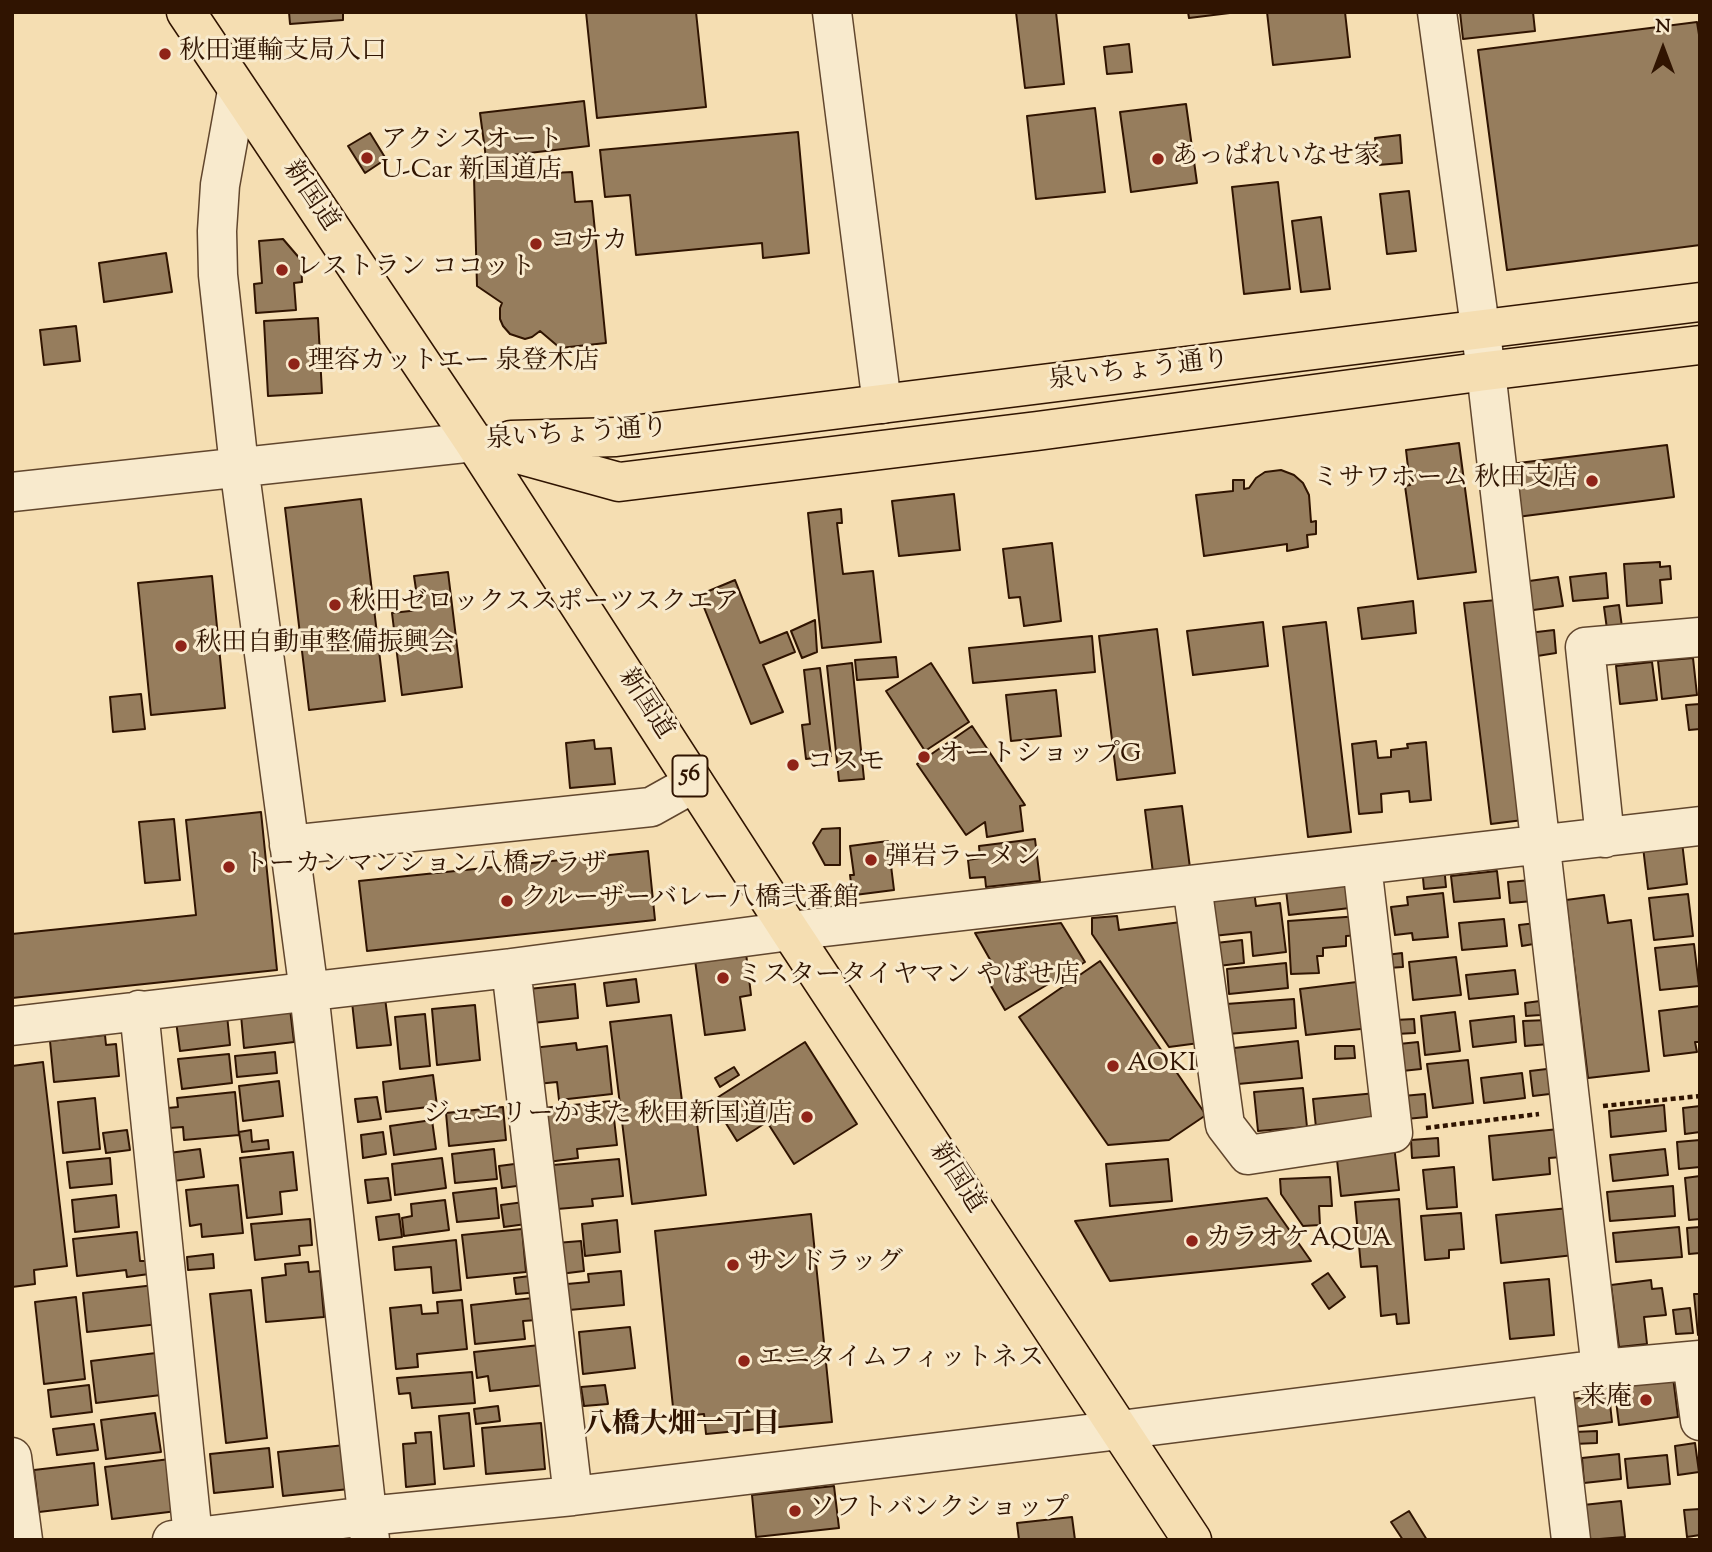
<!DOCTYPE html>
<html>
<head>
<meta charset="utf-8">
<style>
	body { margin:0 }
	#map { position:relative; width:1712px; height:1552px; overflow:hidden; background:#f5deb2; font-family:"Sorts Mill Goudy",serif }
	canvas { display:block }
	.frame { position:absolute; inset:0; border:14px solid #301401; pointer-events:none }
	.north { position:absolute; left:1628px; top:14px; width:70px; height:70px; -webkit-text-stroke:5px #f8eacd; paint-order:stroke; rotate:0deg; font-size:19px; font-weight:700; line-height:28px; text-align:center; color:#301401 }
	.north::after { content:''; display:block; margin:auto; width:24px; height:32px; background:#301401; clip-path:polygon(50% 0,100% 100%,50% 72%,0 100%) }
</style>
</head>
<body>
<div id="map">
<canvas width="1712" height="1552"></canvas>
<div class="frame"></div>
<div class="north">N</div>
</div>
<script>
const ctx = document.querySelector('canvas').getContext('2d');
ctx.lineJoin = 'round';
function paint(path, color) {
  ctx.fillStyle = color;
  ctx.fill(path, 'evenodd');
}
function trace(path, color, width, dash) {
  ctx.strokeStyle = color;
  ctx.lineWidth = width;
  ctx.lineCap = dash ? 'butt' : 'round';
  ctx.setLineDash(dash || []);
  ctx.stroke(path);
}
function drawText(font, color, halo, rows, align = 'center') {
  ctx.font = font + ' "Sorts Mill Goudy","Noto Serif JP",serif';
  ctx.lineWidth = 6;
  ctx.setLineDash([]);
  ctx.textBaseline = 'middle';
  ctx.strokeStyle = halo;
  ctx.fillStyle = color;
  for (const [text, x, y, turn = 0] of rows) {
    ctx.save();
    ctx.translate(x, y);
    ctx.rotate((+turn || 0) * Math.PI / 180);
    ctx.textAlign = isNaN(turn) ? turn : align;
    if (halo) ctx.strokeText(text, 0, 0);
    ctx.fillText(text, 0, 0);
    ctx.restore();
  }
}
const building = new Path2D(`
	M289 12H343V20L290 24Z
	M586 12H696L706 107 597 118Z
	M1016 12H1056L1064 84 1025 88Z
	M1188 12H1238L1189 18Z
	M1267 12H1345L1350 57 1273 65Z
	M1460 12H1533L1535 31 1463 39Z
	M1697 22 1700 41V245L1507 270 1478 50Z
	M1129 44 1132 72 1107 74 1104 47Z
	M584 101 589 146 486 158 480 113Z
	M1186 104 1197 183 1131 192 1120 112Z
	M1095 108 1105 192 1036 199 1027 116Z
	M798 132 809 253 763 258 762 243 636 255 630 195 605 197 600 150Z
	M370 133 386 159 365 173 348 146Z
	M1400 135 1402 163 1378 165 1375 138Z
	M572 172 575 202 592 201 606 343 560 348 540 331 532 337 525 339 510 334 503 326 500 319V308L502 303 477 286 474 177Z
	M1278 182 1290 289 1244 294 1232 187Z
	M1409 191 1416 251 1387 254 1380 194Z
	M1321 217 1330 289 1301 292 1292 221Z
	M283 239 301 260 302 282 294 283 296 310 256 313 254 284 262 283 259 241Z
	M166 253 172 292 104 302 99 263Z
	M318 318 322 393 268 396 264 321Z
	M76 326 80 361 44 365 40 330Z
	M1459 443 1476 572 1418 579 1405 486 1410 485 1406 450Z
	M1667 445 1674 497 1517 517 1510 464Z
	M1281 470 1294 475 1303 483 1309 495 1311 522 1316 521V534L1307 535 1308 547 1287 551V544L1204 556 1196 495 1233 491V480H1244V489L1249 488 1256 478 1265 472Z
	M954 494 960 550 899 556 892 501Z
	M361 499 385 701 309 710 285 508Z
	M841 509 842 523H837L843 574 873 571 881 642 822 648 808 513Z
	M1052 543 1061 621 1024 626 1020 597 1009 598 1003 549Z
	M1660 562V567L1670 566 1671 579 1660 580 1662 603 1627 606 1624 564Z
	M448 572 462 687 402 695 392 613 419 610 414 576Z
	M1606 573 1608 598 1573 601 1570 577Z
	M212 576 225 708 151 715 138 583Z
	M1558 577 1563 606 1526 611 1522 582Z
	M735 580 760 643 787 632 795 652 763 665 783 712 751 724 699 595Z
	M1497 600 1523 820 1491 824 1464 603Z
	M1413 601 1416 633 1362 639 1358 608Z
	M1619 605 1622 627 1607 629 1604 607Z
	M815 620 817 652 802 658 791 631Z
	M1263 622 1268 666 1193 675 1187 631Z
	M1326 622 1351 832 1308 837 1283 627Z
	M1157 629 1175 773 1117 780 1099 636Z
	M1554 630 1556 653 1531 657 1528 633Z
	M1092 636 1095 672 973 683 969 648Z
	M896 657 898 677 857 680 855 660Z
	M1693 658 1697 695 1662 699 1658 661Z
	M1652 662 1657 700 1620 704 1616 666Z
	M852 663 864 779 839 781 827 666Z
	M931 663 969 722 925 751 886 691Z
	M820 668 831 756 806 759 802 725 810 724 804 670Z
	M1056 690 1061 736 1011 741 1006 695Z
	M141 694 145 729 113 732 110 697Z
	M1700 704V729L1689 730 1686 705Z
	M972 726 1025 805 1020 806 1023 831 987 837 985 822 966 835 917 764Z
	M594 740 595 749 611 748 615 784 570 788 566 743Z
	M1376 741 1378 758 1391 757V750L1408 748 1407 744 1426 742 1431 800 1410 802 1409 791 1381 794 1382 812 1359 814 1352 744Z
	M1182 806 1190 868 1153 873 1145 810Z
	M261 812 277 970 12 998V934L196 915 186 820Z
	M174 819 180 880 145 883 139 822Z
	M840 828V865H825L813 843 822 829Z
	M1035 839 1040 881 986 887 985 877 970 878 968 860 980 858 979 846Z
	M888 841 894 890 847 896 846 884 851 883 850 875H854L850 846Z
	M1682 842 1687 884 1648 889 1643 847Z
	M648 851 655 920 367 951 359 881Z
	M1444 865 1446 887 1424 889 1422 867Z
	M1497 871 1500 898 1454 902 1451 876Z
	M1531 880 1533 901 1510 903 1508 882Z
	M1346 882 1350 908 1289 915 1286 890Z
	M1254 891 1256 906 1280 903 1286 952 1253 956 1251 932 1213 936 1209 896Z
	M1443 893 1448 937 1413 940 1412 933 1395 935 1391 907 1408 905 1407 897Z
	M1688 894 1693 936 1654 940 1649 898Z
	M1604 895 1608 923 1631 920 1649 1071 1588 1078 1566 900Z
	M1117 916 1119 930 1181 922 1199 1043 1169 1047 1092 934V918Z
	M1360 916 1361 935 1346 936V946L1323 948V956H1317L1319 973 1291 974 1288 921Z
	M1504 919 1507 946 1462 950 1459 923Z
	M1061 923 1085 962 1005 1010 981 969 992 963 975 933Z
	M1536 923 1539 943 1522 946 1519 925Z
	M1242 940 1244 963 1218 966 1216 943Z
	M1694 944 1699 986 1660 990 1655 948Z
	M746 953 751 995 740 997 745 1030 705 1035 695 960Z
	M1402 953 1403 967 1388 968 1386 955Z
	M1456 957 1461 995 1413 1000 1409 962Z
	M1100 961 1206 1115 1169 1140 1108 1145 1019 1017Z
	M1286 963 1288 988 1229 994 1227 969Z
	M1515 970 1518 994 1469 999 1466 975Z
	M636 979 639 1002 607 1006 604 983Z
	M1365 981 1370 1028 1306 1035 1300 989Z
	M575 984 578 1018 533 1023 529 989Z
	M385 998 391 1045 357 1048 352 1002Z
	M1294 999 1296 1028 1228 1034 1226 1004Z
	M1540 1001 1541 1015 1526 1016 1525 1003Z
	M475 1005 480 1060 437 1065 432 1009Z
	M1700 1006V1042H1695L1697 1052 1664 1056 1659 1011Z
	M290 1009 294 1042 244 1048 241 1015Z
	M1455 1012 1460 1051 1425 1055 1421 1016Z
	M425 1014 430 1066 400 1069 395 1017Z
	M227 1015 230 1045 180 1051 176 1021Z
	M671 1015 683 1109 695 1107 706 1195 632 1204 610 1022Z
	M1514 1016 1516 1042 1473 1047 1470 1021Z
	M1414 1019 1415 1033 1396 1034 1395 1020Z
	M1548 1020 1549 1044 1525 1046 1523 1021Z
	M105 1035 106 1045 116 1044 119 1076 54 1082 50 1041Z
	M1298 1041 1302 1078 1238 1084 1234 1048Z
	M805 1042 857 1124 794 1164 767 1122 737 1141 712 1101Z
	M1418 1042 1421 1069 1402 1071 1399 1044Z
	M576 1043 577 1050 607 1046 612 1094 559 1100 557 1082 537 1084 533 1048Z
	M1335 1046H1354L1355 1058 1335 1059Z
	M275 1052 277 1073 237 1077 235 1056Z
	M229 1054 232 1083 182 1089 178 1059Z
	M1468 1060 1473 1103 1433 1108 1427 1064Z
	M43 1062 67 1266 34 1270 35 1284 12 1287V1066Z
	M734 1067 739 1075 720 1087 715 1078Z
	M1555 1068 1558 1093 1533 1096 1530 1071Z
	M1522 1073 1525 1098 1484 1103 1481 1078Z
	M433 1075 437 1106 386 1112 383 1082Z
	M279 1081 283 1116 243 1121 239 1086Z
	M1303 1088 1307 1127 1258 1131 1254 1092Z
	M235 1092 239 1135 184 1140 183 1127 170 1128 168 1108 178 1107 177 1098Z
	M1376 1093 1380 1131 1317 1137 1313 1099Z
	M1425 1094 1427 1117 1406 1119 1403 1096Z
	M377 1097 381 1119 358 1122 355 1099Z
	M95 1098 100 1149 63 1153 58 1102Z
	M612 1101 617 1145 577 1149 578 1158 548 1162 543 1108Z
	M1664 1105 1666 1131 1611 1137 1609 1111Z
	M1700 1106V1132L1685 1134 1683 1108Z
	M503 1107 506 1140 449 1146 446 1113Z
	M432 1120 436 1149 394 1155 390 1126Z
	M1559 1129 1562 1157 1549 1158 1550 1174 1493 1180 1489 1136Z
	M127 1130 130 1150 106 1153 103 1133Z
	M251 1130 252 1142 268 1140 269 1149 242 1152 239 1132Z
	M383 1132 386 1154 363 1158 361 1135Z
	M1438 1138 1439 1156 1412 1158 1411 1140Z
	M1700 1140V1167L1679 1169 1677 1142Z
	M1394 1145 1399 1190 1341 1196 1336 1151Z
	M200 1149 204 1177 173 1181 169 1153Z
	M494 1149 497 1179 455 1183 452 1154Z
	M1665 1149 1668 1175 1613 1181 1610 1155Z
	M293 1152 297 1190 280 1192 282 1214 247 1218 240 1158Z
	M110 1158 112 1184 70 1188 67 1162Z
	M442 1158 446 1188 395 1195 392 1164Z
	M619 1159 623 1196 592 1199 593 1206 557 1209 553 1165Z
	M1168 1159 1172 1201 1110 1206 1106 1164Z
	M522 1163 524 1185 502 1188 499 1166Z
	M1454 1167 1457 1207 1427 1209 1423 1170Z
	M1700 1176V1219L1689 1220 1685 1178Z
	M1330 1177 1332 1206H1319L1320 1225 1303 1226 1281 1194 1280 1179Z
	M388 1178 391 1200 368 1203 365 1180Z
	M238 1185 243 1233 202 1237 201 1224 190 1226 186 1190Z
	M1673 1186 1675 1216 1610 1221 1607 1192Z
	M496 1188 499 1218 457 1222 453 1193Z
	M116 1195 119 1227 75 1232 72 1200Z
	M1267 1198 1311 1261 1110 1281 1075 1221Z
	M1399 1199 1409 1323 1397 1324 1396 1314 1381 1316 1377 1266 1361 1267 1355 1202Z
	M445 1200 449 1230 404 1236 402 1218 412 1216 411 1204Z
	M524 1202 526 1224 504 1227 501 1205Z
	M1569 1208 1574 1255 1501 1263 1496 1215Z
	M1461 1213 1464 1249 1449 1250V1258L1425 1260 1421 1216Z
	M399 1214 402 1237 379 1240 376 1217Z
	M811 1214 832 1422 706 1434 704 1414 674 1417 655 1231Z
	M310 1219 312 1245 299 1246 300 1255 255 1260 251 1224Z
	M617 1220 620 1252 585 1256 582 1224Z
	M1679 1227 1682 1257 1616 1262 1613 1233Z
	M1700 1227V1253L1689 1254 1687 1228Z
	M522 1229 526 1272 467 1278 462 1235Z
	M137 1232 140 1261H148L149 1274 127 1277 126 1270 77 1276 73 1239Z
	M456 1240 461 1290 433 1293 431 1267 395 1270 393 1247Z
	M581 1241 584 1271 560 1274 556 1243Z
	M213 1254 214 1268 188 1270 187 1257Z
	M308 1262 309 1272 320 1271 324 1317 266 1322 262 1278 286 1275 285 1264Z
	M621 1271 624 1305 569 1310 567 1284 589 1282 588 1274Z
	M1328 1273 1345 1297 1329 1309 1312 1284Z
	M538 1275 540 1292 516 1294 514 1278Z
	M1549 1279 1554 1335 1510 1339 1504 1283Z
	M1651 1280 1652 1289 1662 1288 1666 1315 1644 1317 1647 1344 1619 1347 1611 1285Z
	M155 1285 159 1324 87 1332 83 1293Z
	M251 1290 267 1438 226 1443 210 1294Z
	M1694 1294H1700V1335H1698Z
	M76 1297 85 1379 44 1384 35 1302Z
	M533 1298 536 1320 523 1321 525 1339 475 1344 471 1305Z
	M462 1300 467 1349 417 1354 418 1367 396 1369 390 1308 421 1305 422 1314 438 1313 437 1302Z
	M1690 1308 1693 1333 1676 1334 1673 1310Z
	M630 1327 635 1368 583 1374 579 1332Z
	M540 1345 545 1385 490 1391 488 1376 477 1378 474 1352Z
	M156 1353 161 1395 96 1403 91 1361Z
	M472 1372 475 1403 412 1408 410 1393 399 1394 397 1378Z
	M1673 1377 1678 1417 1619 1425 1614 1384Z
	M89 1385 92 1412 51 1417 48 1390Z
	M605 1385 608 1404 584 1406 581 1387Z
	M1609 1394 1612 1422 1574 1427 1571 1399Z
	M498 1406 500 1421 476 1424 474 1409Z
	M155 1413 161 1452 106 1459 101 1420Z
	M469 1413 474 1466 444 1469 439 1416Z
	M541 1423 545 1469 486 1474 482 1428Z
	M94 1424 98 1450 57 1455 53 1429Z
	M1597 1431V1443L1574 1444V1432Z
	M431 1432 435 1484 406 1487 403 1444 416 1443 415 1433Z
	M1695 1443 1699 1472 1678 1475 1675 1446Z
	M345 1445 349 1489 283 1496 278 1452Z
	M269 1448 273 1487 214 1493 210 1454Z
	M1619 1454 1621 1479 1584 1483 1582 1458Z
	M1667 1455 1670 1484 1628 1488 1625 1459Z
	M170 1459 177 1511 112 1519 105 1467Z
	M94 1463 98 1505 39 1512 34 1470Z
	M834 1486 839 1528 756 1537 752 1495Z
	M1621 1501 1625 1537 1587 1540 1583 1505Z
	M1700 1509V1535L1687 1537 1684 1510Z
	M1409 1511 1427 1540H1403L1391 1522Z
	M1072 1517 1075 1540H1019L1017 1523Z`);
paint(building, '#967d5d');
trace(building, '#301401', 2);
const minor = new Path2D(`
	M832 12 882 404
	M1437 12 1486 371 1601 1369
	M237 91 220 185 217 231 218 275 239 466 309 992 370 1540
	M12 492 474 442
	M1605 838 1585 647 1700 637
	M289 845 651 807 694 783
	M1192 885 1225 1125 1248 1155 1393 1133 1362 865
	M511 968 573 1496
	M139 1010 193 1537
	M12 1026 511 968 790 931 1700 826
	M1692 1361 1700 1421
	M1552 1376 1571 1540
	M12 1457 23 1540
	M172 1540 367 1516 573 1496 1120 1430 1601 1369 1700 1360`);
const major = new Path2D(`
	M186 12 474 442 790 931 1192 1540
	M511 440 616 437 1700 302
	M474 442 619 482 1037 431 1486 371 1700 345`);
trace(minor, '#61462d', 41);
trace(major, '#301401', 41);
trace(new Path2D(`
	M1603 1106 1700 1096
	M1426 1128 1539 1114`), '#301401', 4.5, [5, 3.5]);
trace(minor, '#f8eacd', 38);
trace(major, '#f5deb2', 38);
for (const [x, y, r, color] of [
	[165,54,7,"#8f2418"],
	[367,158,7,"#8f2418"],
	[1158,159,7,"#8f2418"],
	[536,244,7,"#8f2418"],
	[282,270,7,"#8f2418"],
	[294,364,7,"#8f2418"],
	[1592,481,7,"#8f2418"],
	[335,605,7,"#8f2418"],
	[181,646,7,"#8f2418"],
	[924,757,7,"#8f2418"],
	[793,765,7,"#8f2418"],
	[871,860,7,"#8f2418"],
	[229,867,7,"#8f2418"],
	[507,901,7,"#8f2418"],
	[723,978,7,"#8f2418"],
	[1113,1066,7,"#8f2418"],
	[807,1117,7,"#8f2418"],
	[1192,1241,7,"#8f2418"],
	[733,1265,7,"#8f2418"],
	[744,1361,7,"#8f2418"],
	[1646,1400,7,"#8f2418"],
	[795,1511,7,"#8f2418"]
]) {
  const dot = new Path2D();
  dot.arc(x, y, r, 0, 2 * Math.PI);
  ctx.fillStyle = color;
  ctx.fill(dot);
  trace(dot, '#f8eacd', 2.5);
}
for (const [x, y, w] of [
	[690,776,35]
]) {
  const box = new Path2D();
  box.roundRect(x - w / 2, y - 20.5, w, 41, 5);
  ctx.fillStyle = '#f8eacd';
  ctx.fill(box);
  trace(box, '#301401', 2);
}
drawText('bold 24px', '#301401', null, [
	["56",690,776]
]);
drawText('26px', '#301401', '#f8eacd', [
	["秋田運輸支局入口",179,54],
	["アクシスオート",381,143],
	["U-Car 新国道店",381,173],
	["あっぱれいなせ家",1172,159],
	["コナカ",550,244],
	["レストラン ココット",296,270],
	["理容カットエー 泉登木店",308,364],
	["ミサワホーム 秋田支店",1578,481,"right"],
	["秋田ゼロックススポーツスクエア",349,605],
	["秋田自動車整備振興会",195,646],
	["オートショップG",938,757],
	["コスモ",807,765],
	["弾岩ラーメン",885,860],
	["トーカンマンション八橋プラザ",243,867],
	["クルーザーバレー八橋弐番館",521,901],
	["ミスタータイヤマン やばせ店",737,978],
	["AOKI",1127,1066],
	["ジュエリーかまた 秋田新国道店",793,1117,"right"],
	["カラオケAQUA",1206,1241],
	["サンドラッグ",747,1265],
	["エニタイムフィットネス",758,1361],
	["来庵",1632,1400,"right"],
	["ソフトバンクショップ",809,1511]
], 'left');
drawText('26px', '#301401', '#f8eacd', [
	["新国道",309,197,56],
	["泉いちょう通り",1139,372,-7],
	["泉いちょう通り",577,436,-4],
	["新国道",644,705,57],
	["新国道",955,1179,57]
]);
drawText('bold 28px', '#301401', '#f8eacd', [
	["八橋大畑一丁目",682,1427]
]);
</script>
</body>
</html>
